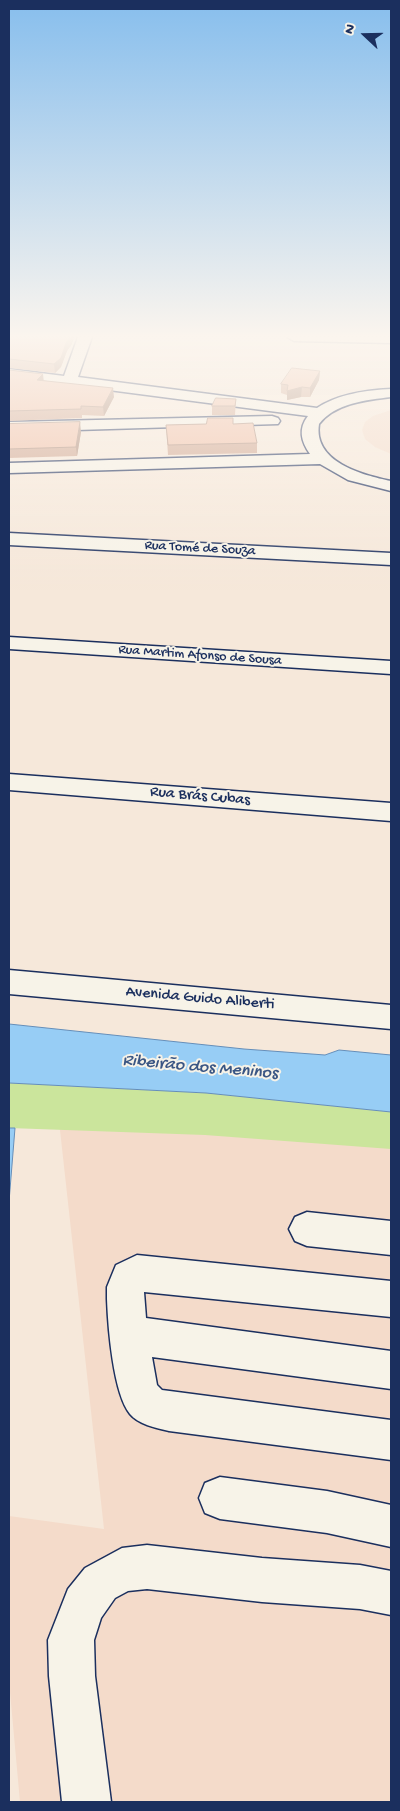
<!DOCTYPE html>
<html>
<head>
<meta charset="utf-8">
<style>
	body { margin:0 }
	#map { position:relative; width:400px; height:1811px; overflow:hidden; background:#f6e8da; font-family:"Gochi Hand",sans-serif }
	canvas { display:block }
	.frame { position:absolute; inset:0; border:10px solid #1b2f5e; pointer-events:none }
	.north { position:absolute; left:340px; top:10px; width:50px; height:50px; -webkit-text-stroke:4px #f7f3e8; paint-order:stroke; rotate:291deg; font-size:14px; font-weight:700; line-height:20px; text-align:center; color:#1b2f5e }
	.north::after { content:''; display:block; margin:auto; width:18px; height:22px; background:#1b2f5e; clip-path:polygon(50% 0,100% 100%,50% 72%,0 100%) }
</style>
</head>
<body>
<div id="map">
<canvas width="400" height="1811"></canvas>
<div class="frame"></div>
<div class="north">N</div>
</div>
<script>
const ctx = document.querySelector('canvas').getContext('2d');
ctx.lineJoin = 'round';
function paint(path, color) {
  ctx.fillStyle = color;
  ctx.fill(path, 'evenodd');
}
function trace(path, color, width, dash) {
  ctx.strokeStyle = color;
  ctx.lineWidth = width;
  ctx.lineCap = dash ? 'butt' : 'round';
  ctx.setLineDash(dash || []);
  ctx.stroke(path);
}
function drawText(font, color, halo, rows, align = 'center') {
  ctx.font = font + ' "Gochi Hand",sans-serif';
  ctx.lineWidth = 4;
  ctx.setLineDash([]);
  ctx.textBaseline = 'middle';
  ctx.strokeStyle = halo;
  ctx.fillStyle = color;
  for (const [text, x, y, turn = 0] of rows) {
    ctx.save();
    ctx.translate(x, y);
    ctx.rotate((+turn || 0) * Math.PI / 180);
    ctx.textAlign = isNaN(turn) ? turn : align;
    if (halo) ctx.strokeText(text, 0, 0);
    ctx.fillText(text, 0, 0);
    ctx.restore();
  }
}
paint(new Path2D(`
	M391 410V454L375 447 365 439 362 430 365 422 373 416Z
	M59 1121 391 1133V1802H20L9 1681V1516L104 1529Z`), '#f4dbca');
paint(new Path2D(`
	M9 1083 206 1093 391 1112V1149L205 1135 9 1128Z`), '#cbe59c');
const water = new Path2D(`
	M9 1024 244 1049 325 1055 339 1050 391 1055V1112L206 1093 9 1083Z
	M9 1128H15L9 1202Z`);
paint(water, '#97cdf5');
trace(water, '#658eb9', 1);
const minor = new Path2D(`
	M78 337H92L78 377 317 408C338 394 367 390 391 389V397C367 400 335 403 319 424 313 462 362 475 391 481V491L348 480 320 464 9 473V463L310 454C301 441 298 429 308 416L9 377V369L64 376Z
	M287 337H391V343L294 341Z
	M272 416 278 418 280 421 278 424 9 432V422Z
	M9 533 391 553V565L9 545Z
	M9 637 391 661V674L9 649Z
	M9 774 391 803V821L9 790Z
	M307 1212 391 1221V1255L307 1246 295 1241 289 1229 295 1217Z
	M137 1255 391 1281V1317L144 1292 146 1318 391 1351V1389L152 1357 157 1385 162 1390 391 1420V1460L169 1431C156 1428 138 1424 130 1414 113 1393 108 1326 107 1299V1287L116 1265Z
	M220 1477 327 1491 391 1505V1547L327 1533 220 1519 205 1513 199 1498 205 1483Z
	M147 1545 262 1558 360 1565 391 1571V1615L360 1609 262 1602 147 1589 128 1591 115 1598 101 1618 94 1640 95 1676 111 1802H62L49 1676 48 1640 68 1589 85 1568 122 1548Z`);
const major = new Path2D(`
	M9 970 391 1005V1029L9 994Z`);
trace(minor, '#1b2f5e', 3);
trace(major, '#1b2f5e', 3);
paint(minor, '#f7f3e8');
paint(major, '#f7f3e8');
paint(new Path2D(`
	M9 337 72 344 67 351 61 367 55 373 9 368Z
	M9 370 43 374V380L114 397 104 416 82 415V418L9 421Z
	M320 371 319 380 310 397H301L287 400V395L281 393V384Z
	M236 399 235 415H212V406Z
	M233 418V424L257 443V453L168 455 166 425 206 424Z
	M9 424 81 432 77 456 9 458Z`), '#cea28c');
paint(new Path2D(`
	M70 337H74L72 344 67 351 61 367 55 373 54 364 66 343Z
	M320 371 319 380 310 397V388Z
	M43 374 44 383 37 380Z
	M302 387 301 397 287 400V391Z
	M113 388 114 397 104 416 103 407Z
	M80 422 81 432 77 456 76 447Z`), '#a88472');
const building = new Path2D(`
	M9 337H70L66 343 61 358 54 364 9 359Z
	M292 368 320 371 310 388 302 387 287 391 288 385 281 384Z
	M9 370 43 374 37 380 113 388 103 407 81 406V409L9 411Z
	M216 398 236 399 235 406H212Z
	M208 418H233V424L253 423 257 443 168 445 166 425 206 424Z
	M80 422 76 447 9 449V424Z`);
paint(building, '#f0bca3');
trace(building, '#a88472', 1);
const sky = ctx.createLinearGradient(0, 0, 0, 590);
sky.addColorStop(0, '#87beed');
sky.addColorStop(0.57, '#fbf5ee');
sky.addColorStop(1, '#fbf5ee00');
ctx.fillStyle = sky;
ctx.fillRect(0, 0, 400, 590);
drawText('14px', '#1b2f5e', '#f7f3e8', [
	["Rua Tomé de Souza",200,549,3],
	["Rua Martim Afonso de Sousa",200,656,4]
]);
drawText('16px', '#1b2f5e', '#f7f3e8', [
	["Rua Brás Cubas",200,797,5],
	["Avenida Guido Aliberti",200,999,5]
]);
drawText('italic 18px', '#3a5684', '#f7f3e8', [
	["Ribeirão dos Meninos",200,1068,5]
]);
</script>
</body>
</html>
